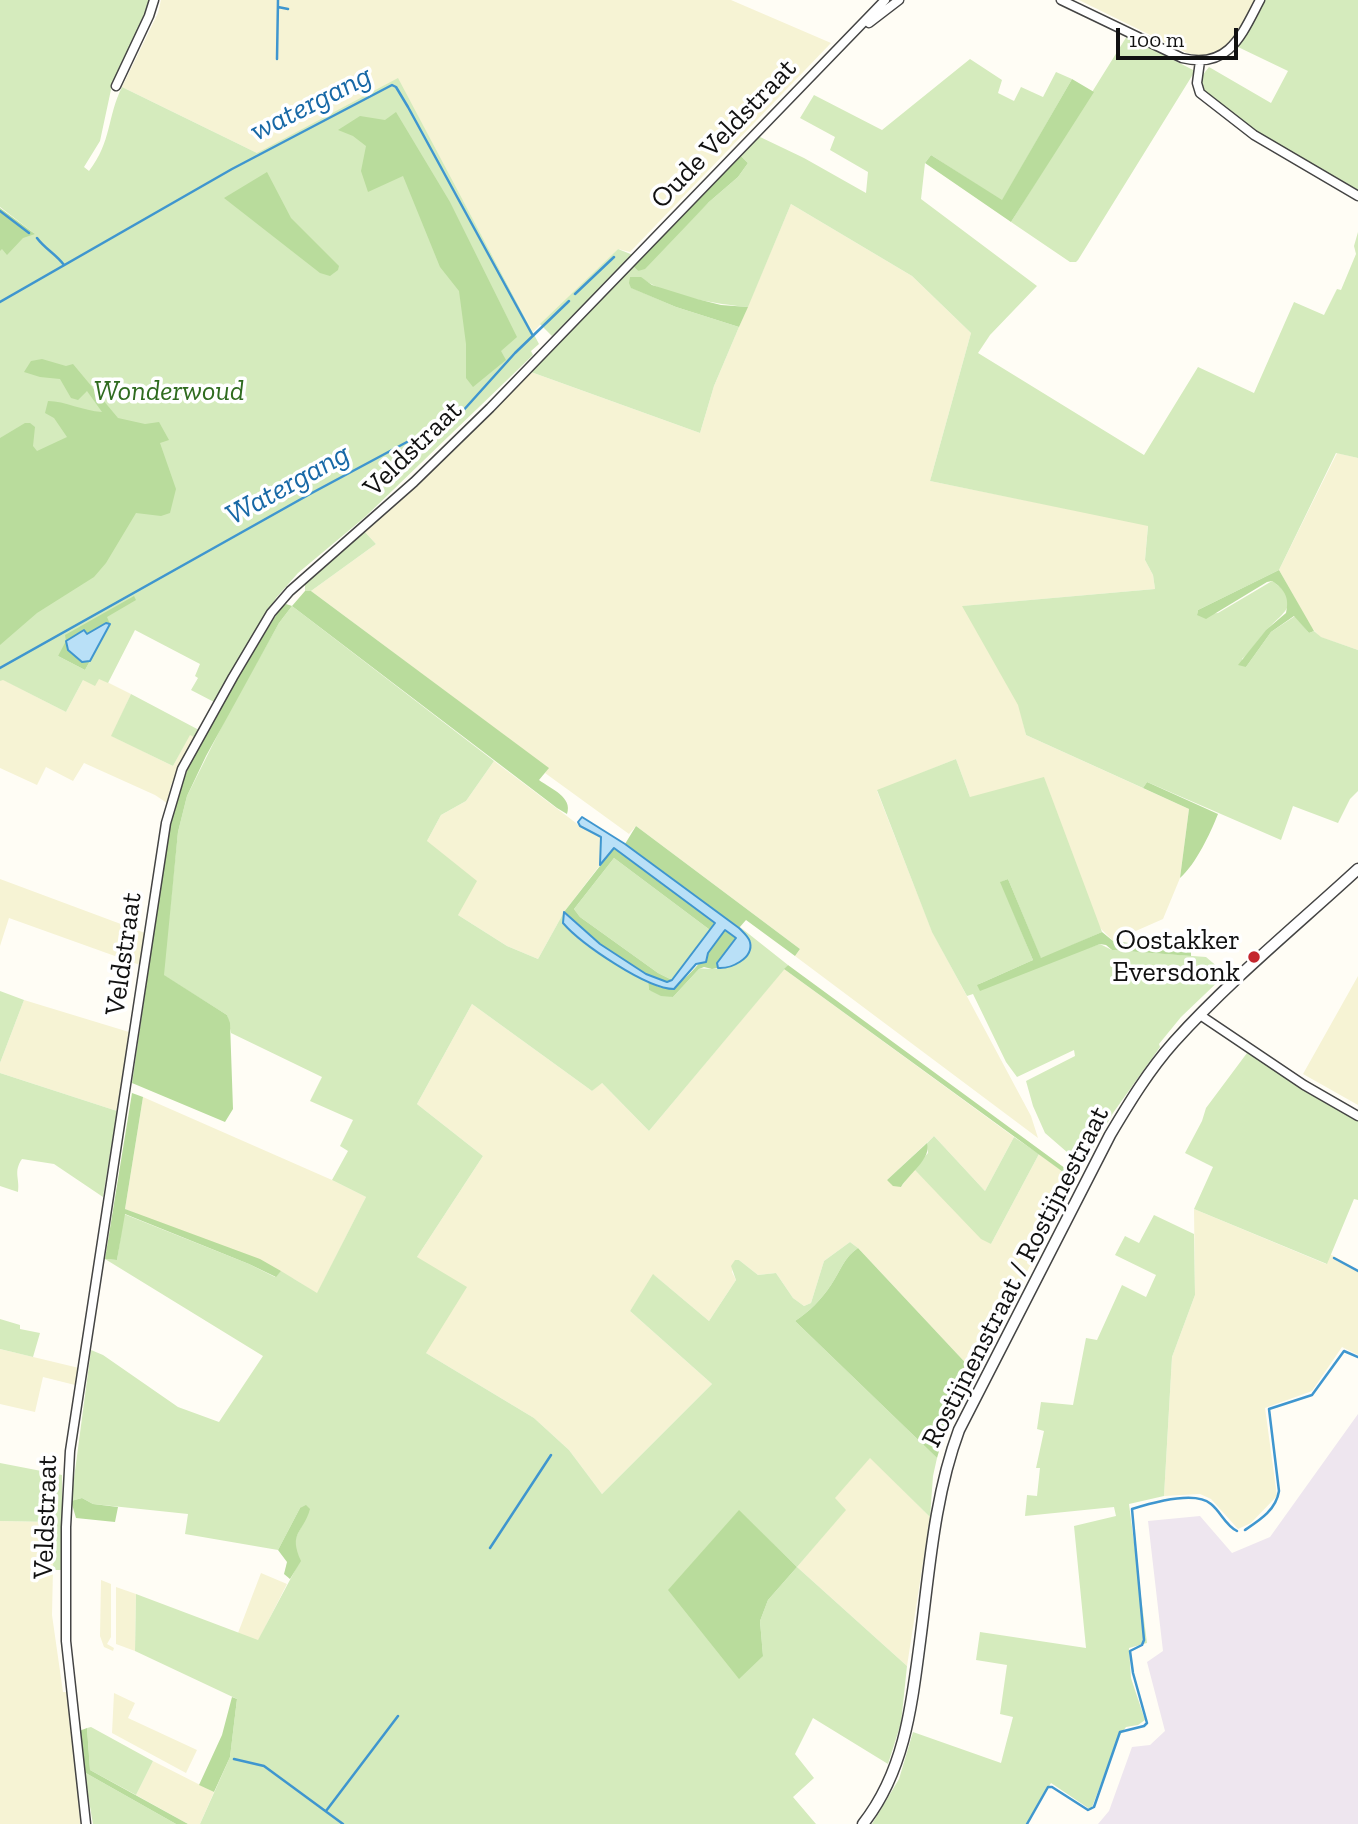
<!DOCTYPE html>
<html>
<head>
<meta charset="utf-8">
<style>
	body { margin:0 }
	#map { position:relative; width:1358px; height:1824px; overflow:hidden; background:#fffdf5; font-family:"Zilla Slab",serif }
	canvas { display:block }
	.scale { position:absolute; left:1116px; top:28px; width:122px; height:32px; box-sizing:border-box; border:4px solid #111; border-top:0; padding-left:9px; font-size:21px; line-height:24px; white-space:nowrap; color:#111; -webkit-text-stroke:5px #fff; paint-order:stroke }
</style>
</head>
<body>
<div id="map">
<canvas width="1358" height="1824"></canvas>
<div class="scale">100 m</div>
</div>
<script>
const ctx = document.querySelector('canvas').getContext('2d');
ctx.lineJoin = 'round';
function paint(path, color) {
  ctx.fillStyle = color;
  ctx.fill(path, 'evenodd');
}
function trace(path, color, width, dash) {
  ctx.strokeStyle = color;
  ctx.lineWidth = width;
  ctx.lineCap = dash ? 'butt' : 'round';
  ctx.setLineDash(dash || []);
  ctx.stroke(path);
}
function drawText(font, color, halo, rows, align = 'center') {
  ctx.font = font + ' "Zilla Slab",serif';
  ctx.lineWidth = 7;
  ctx.setLineDash([]);
  ctx.textBaseline = 'middle';
  ctx.strokeStyle = halo;
  ctx.fillStyle = color;
  for (const [text, x, y, turn = 0] of rows) {
    ctx.save();
    ctx.translate(x, y);
    ctx.rotate((+turn || 0) * Math.PI / 180);
    ctx.textAlign = isNaN(turn) ? turn : align;
    if (halo) ctx.strokeText(text, 0, 0);
    ctx.fillText(text, 0, 0);
    ctx.restore();
  }
}
paint(new Path2D(`
	M1358 1414V1824H1098L1109 1811 1132 1747 1150 1745 1165 1731 1147 1662 1163 1651 1148 1521 1200 1516 1232 1553 1270 1537Z`), '#eee6ef');
paint(new Path2D(`
	M161 0H731L831 43 630 252 618 249 533 332 463 201 259 154 122 87 158 13Z
	M1079 0H1255L1231 44 1220 52 1202 56 1187 53Z
	M791 204 912 276 971 333 930 481 1148 525 1145 560 1153 575 1155 589 963 606 1019 705 1026 735 1189 809 1180 878 1163 919 1113 941 970 797 956 759 877 791 932 931 1031 1116 1038 1138 795 956 800 949 636 826 629 834 545 773 548 768 311 591 376 544 365 532 409 493 531 372 700 433 714 386Z
	M1337 453 1358 458V650L1320 637 1311 627 1279 570Z
	M0 678 66 712 83 680 99 678 131 694 112 736 173 766 190 734 194 737 171 785 167 803 155 795 84 763 73 781 46 767 37 785 0 768Z
	M494 761 580 826 601 836 602 841 600 865 564 912 538 959 507 946 458 915 427 841 441 815 466 801Z
	M0 879 145 933 140 965 9 918 0 946Z
	M784 969 1014 1137 985 1191 934 1136 887 1180 901 1187 914 1169 991 1244 1039 1154 1074 1180 975 1373 858 1248 850 1242 824 1261 811 1303 804 1306 793 1298 776 1273 758 1275 739 1260 735 1261 732 1272 736 1280 709 1321 654 1275 630 1311 712 1384 602 1494 569 1450 534 1418 426 1353 417 1257 483 1156 417 1104 472 1004 592 1091 601 1082 649 1131Z
	M1358 976V1105L1303 1074Z
	M24 1000 129 1032 117 1111 0 1073V1063Z
	M143 1097 332 1180 366 1197 317 1294 294 1279 125 1209Z
	M1194 1209 1326 1264 1330 1254 1358 1270V1355L1342 1347 1312 1391 1265 1408 1277 1496 1251 1523 1238 1529 1211 1499 1200 1494 1164 1496 1172 1357 1195 1295Z
	M0 1349 79 1368 75 1385 43 1377 35 1412 0 1404Z
	M870 1457 930 1517 907 1666 797 1567 845 1510 834 1498Z
	M0 1521 54 1522 52 1615 63 1692H67L81 1824H0Z
	M261 1573 287 1584 258 1641 238 1633Z
	M101 1580 111 1584V1637L107 1644 114 1648 113 1651 104 1647 100 1636Z
	M116 1587 136 1594 135 1651 116 1644Z
	M114 1693 135 1703 128 1718 197 1750 186 1773 112 1733Z
	M153 1761 214 1792 200 1824H188L136 1795Z`), '#f6f3d4');
paint(new Path2D(`
	M0 0H151L112 85 100 141 84 167 89 171C112 141 107 117 122 87L257 153 398 78 539 344 531 351 533 355 365 517 298 573 276 598 214 702 191 690 198 678 195 676 200 664 135 630 108 683 99 679 95 686 83 680 66 712 3 680 0 681V220L35 234 0 207ZM110 625 85 670 58 656Z
	M1265 0H1358V193L1257 131 1204 94 1201 77 1209 67 1271 103 1288 71 1238 47Z
	M1127 36 1195 71 1078 260 1076 262H1070L1011 222Z
	M970 59 1002 80 998 93 1014 101 1021 87 1043 97 1056 72 1072 79 1002 201 931 155 925 163 921 199 1037 286 990 335 978 353 1144 455 1198 367 1254 393 1294 302 1324 315 1337 289 1341 290 1356 254 1354 246 1358 232V458L1336 453 1279 570 1198 610 1197 615 1218 613 1272 581C1306 604 1280 614 1264 633 1256 642 1251 652 1242 659L1246 667 1271 632 1295 616 1309 633 1314 631 1321 637 1358 650V791L1350 799 1338 823 1293 806 1281 840 1147 782 1143 788 1026 735 1018 705 962 606 1155 589 1153 575 1145 560 1148 526 930 481 971 333 912 276 791 204 748 307C716 304 671 297 644 280L632 288 676 307 739 327 714 386 700 433 531 372 633 266 638 271 709 202 738 177 748 163 739 154 758 136 804 158 866 193 868 172 830 150 835 137 800 118 814 95 882 130Z
	M618 249 633 255 552 336 540 324Z
	M365 532 376 544 311 591H305V583Z
	M292 606 494 761 466 801 441 815 427 841 477 881 458 915 507 946 538 959 564 912 563 923C584 950 619 965 648 982L649 990 673 997 699 969C703 968 707 969 711 969 730 970 740 964 750 947L740 927 788 965 649 1131 602 1083 592 1091 472 1004 417 1104 483 1156 417 1257 467 1287 426 1353 534 1418 569 1450 602 1494 712 1384 630 1311 653 1274 709 1321 736 1280 731 1266 735 1260H739L758 1275 776 1273 793 1298 804 1306 811 1303 824 1261 850 1242 858 1248C844 1257 840 1272 831 1285 821 1300 810 1311 795 1321L937 1458 933 1476 930 1517 870 1458 835 1498 846 1510 797 1567 907 1666 901 1723 888 1764 813 1718 795 1754 814 1778 793 1797 816 1824H200L230 1757 237 1699 135 1651 136 1594 258 1640 300 1561C293 1544 293 1541 303 1524L300 1508 278 1550 185 1534 188 1514 93 1504 82 1498 71 1501 91 1350 103 1355 178 1407 219 1422 263 1356 105 1259 117 1260 124 1214 249 1264 275 1277 281 1271 317 1293 366 1197 332 1180 348 1151 340 1146 353 1120 310 1101 322 1077 231 1033 227 1015 163 975 178 832 187 796 230 710 279 623ZM739 1511 797 1567 768 1600 760 1621 763 1656 669 1590Z
	M131 694 199 730 194 737 190 735 173 766 111 736Z
	M956 759 970 797 1044 777 1102 932 1041 959 1008 879 1001 882 1033 960 977 985 1100 944 1112 950 1206 957 1226 974 1181 1017 1159 1044 1160 1047 1113 1113 1083 1166 1045 1133 1033 1106 1026 1081 1075 1056 1074 1050 1017 1077 1006 1062 973 994 967 996 932 932 877 790Z
	M614 858 710 930 672 980 658 973 580 917 574 909Z
	M0 991 24 1000 0 1063Z
	M1247 1053 1358 1119V1200L1354 1199 1327 1264 1194 1209 1213 1167 1185 1153 1202 1121 1206 1108Z
	M0 1073 117 1111 103 1197 54 1164 22 1159C13 1172 20 1178 18 1192L0 1186Z
	M934 1136 985 1191 1014 1137 1039 1154 991 1244 981 1239 914 1169 928 1153 927 1143Z
	M1154 1215 1194 1234 1195 1295 1172 1357 1164 1496 1129 1504 1147 1643 1129 1648 1131 1678 1145 1720 1138 1725 1126 1727 1118 1738 1091 1810 1051 1783 1026 1824H872L899 1779 913 1732 1001 1763 1013 1717 1000 1714 1007 1665 976 1660 980 1632 1086 1648 1074 1526 1116 1516 1114 1507 1025 1516 1027 1495 1037 1496 1040 1468H1036L1044 1431 1037 1429 1041 1402 1073 1405 1086 1338 1097 1340 1122 1285 1146 1297 1156 1275 1115 1255 1125 1236 1139 1243Z
	M0 1319 20 1325V1329L40 1333 33 1357 0 1349Z
	M0 1463 62 1475V1570H53L54 1522 0 1521Z
	M91 1727 153 1761 136 1795 90 1770 87 1728Z
	M84 1772 176 1824H93Z`), '#d5ebbd');
paint(new Path2D(`
	M1072 79 1094 92 1011 222 925 163 931 155 1002 200Z
	M396 112 450 202 517 337 501 351 506 360 473 387 466 378V344L459 291 440 267 403 176 368 192 361 171 366 146 353 136 338 130 360 116 385 120Z
	M739 154 748 163 738 177 709 202 645 269 638 271 633 266Z
	M267 172 291 218 339 266 338 270 330 276 320 273 224 198Z
	M0 208 35 234 23 238 7 255 2 249 0 251Z
	M630 277H641L652 285 697 299 721 305 748 307 739 327 676 307 631 288 629 283Z
	M42 359 66 366 73 364 118 418 145 424 159 422 169 440 160 443 176 489 170 513 161 516 136 513 106 563 94 577 37 613 0 645V438L25 423H30L35 427 33 446 37 451 67 437 54 418 45 413 48 401C65 401 83 411 102 412L87 391 78 400 71 398 60 379 40 377 24 372 31 361Z
	M1279 570 1314 631 1309 633 1294 616 1271 632 1246 667 1238 665 1266 630 1286 613C1290 597 1284 589 1272 581L1267 582 1206 619 1197 615 1198 610Z
	M305 591H311L549 768 539 780C551 789 573 797 567 814L557 808 292 606 279 623 206 756 187 796 178 832 164 975 227 1015 230 1023 233 1109 225 1122 132 1083 170 822C189 745 239 676 280 609L286 604 292 606Z
	M134 596 136 600 107 617 110 624 86 634 84 630 82 662 90 661 85 670 58 656 66 641 65 635Z
	M1147 782 1218 814C1210 834 1196 864 1180 878L1189 809 1143 788Z
	M636 826 800 949 795 956 746 920 739 928 625 844Z
	M614 848 715 923 710 930 614 858 574 909 580 917 658 973 672 980 667 982 646 974 600 944 564 912Z
	M1008 879 1041 958 1102 932 1113 941 1191 951V956L1112 950 1106 945 1100 944 980 991 977 985 1033 960 1000 882Z
	M725 930 736 938 717 963 718 968 712 969 704 967 699 969 673 997 661 996 649 990 648 982C654 985 662 989 668 988 686 985 714 945 725 930Z
	M788 965 1077 1177 1074 1180 784 969Z
	M132 1093 143 1097 125 1209 260 1259 281 1271 276 1277 249 1264 125 1214 117 1260 105 1259Z
	M927 1143C932 1158 909 1174 901 1187L893 1186 887 1180Z
	M858 1248 975 1373 942 1441 937 1458 795 1321C810 1311 821 1300 831 1285 840 1272 844 1257 858 1248Z
	M82 1498 93 1504 118 1507 115 1522 76 1518 71 1501Z
	M306 1505 310 1509C303 1534 288 1532 301 1561L290 1579 284 1574 287 1562 278 1550 300 1508Z
	M739 1510 797 1567 768 1600 760 1621 763 1656 739 1679 668 1590Z
	M232 1697 237 1699 230 1757 214 1792 199 1785 222 1735Z
	M87 1728 90 1770 188 1824H176L84 1772 79 1731Z`), '#b9dc9c');
const water = new Path2D(`
	M106 623 110 624 90 661 82 662 68 650 66 641 84 630 87 634Z
	M582 817 625 844 739 928C743 932 749 937 750 942 754 959 730 969 718 968L717 963 736 938 725 930 708 953 706 962 696 964 674 989C647 989 581 944 563 923L564 912 600 944 646 974 667 982 672 980 715 923 614 848 600 865 601 837 580 826 578 822Z`);
paint(water, '#b9e0f7');
trace(water, '#3f96cf', 2);
trace(new Path2D(`
	M278 7 288 9
	M277 59 278 0
	M0 211 29 233
	M37 238C45 249 56 254 64 265
	M575 294 614 257
	M0 302 232 169 392 85 396 87 408 107 533 336
	M0 668 310 494 461 413 515 353 569 301
	M1334 1258 1358 1271
	M1245 1530C1260 1520 1276 1510 1279 1491L1269 1409 1312 1395 1344 1351 1358 1357
	M490 1548 551 1455
	M234 1759 264 1766 343 1824
	M326 1811 398 1716
	M1027 1824 1048 1787H1052L1088 1810 1094 1807 1120 1732 1144 1726 1147 1723 1133 1673 1130 1651 1142 1645 1144 1640 1132 1509C1151 1503 1195 1490 1211 1504 1221 1512 1225 1525 1237 1531`), '#3f96cf', 2.5);
const minor = new Path2D(`
	M1061 0 1182 58C1229 70 1242 34 1260 0
	M869 23 899 0
	M1200 61 1197 83 1200 93 1254 135 1358 196
	M116 86 149 16 154 0
	M1200 1015 1304 1085 1358 1116
	M86 1824 66 1641V1527L70 1451 166 823 182 769 233 677 271 613 290 591 414 482 490 408 885 0`);
const tertiary = new Path2D(`
	M863 1824C903 1773 911 1711 919 1649 929 1576 933 1500 959 1430L1110 1135C1129 1103 1149 1070 1174 1042 1230 980 1296 926 1358 869`);
trace(minor, '#444', 11);
trace(tertiary, '#444', 13);
trace(minor, '#fff', 8);
trace(tertiary, '#fff', 10);
for (const [x, y, r, color] of [
	[1254,957,7,"#c4262e"]
]) {
  const dot = new Path2D();
  dot.arc(x, y, r, 0, 2 * Math.PI);
  ctx.fillStyle = color;
  ctx.fill(dot);
  trace(dot, '#fff', 2.5);
}
drawText('28px', '#111', '#fff', [
	["Oude Veldstraat",724,134,-46],
	["Veldstraat",413,449,-44],
	["Veldstraat",124,954,-82],
	["Rostijnenstraat / Rostijnestraat",1016,1277,-63],
	["Veldstraat",46,1517,-88]
]);
drawText('italic 28px', '#2f6b1f', '#fff', [
	["Wonderwoud",169,392]
]);
drawText('28px', '#111', '#fff', [
	["Oostakker",1240,941],
	["Eversdonk",1240,973]
], 'right');
drawText('italic 30px', '#1768a6', '#fff', [
	["watergang",311,104,-27],
	["Watergang",288,485,-29]
]);
</script>
</body>
</html>
